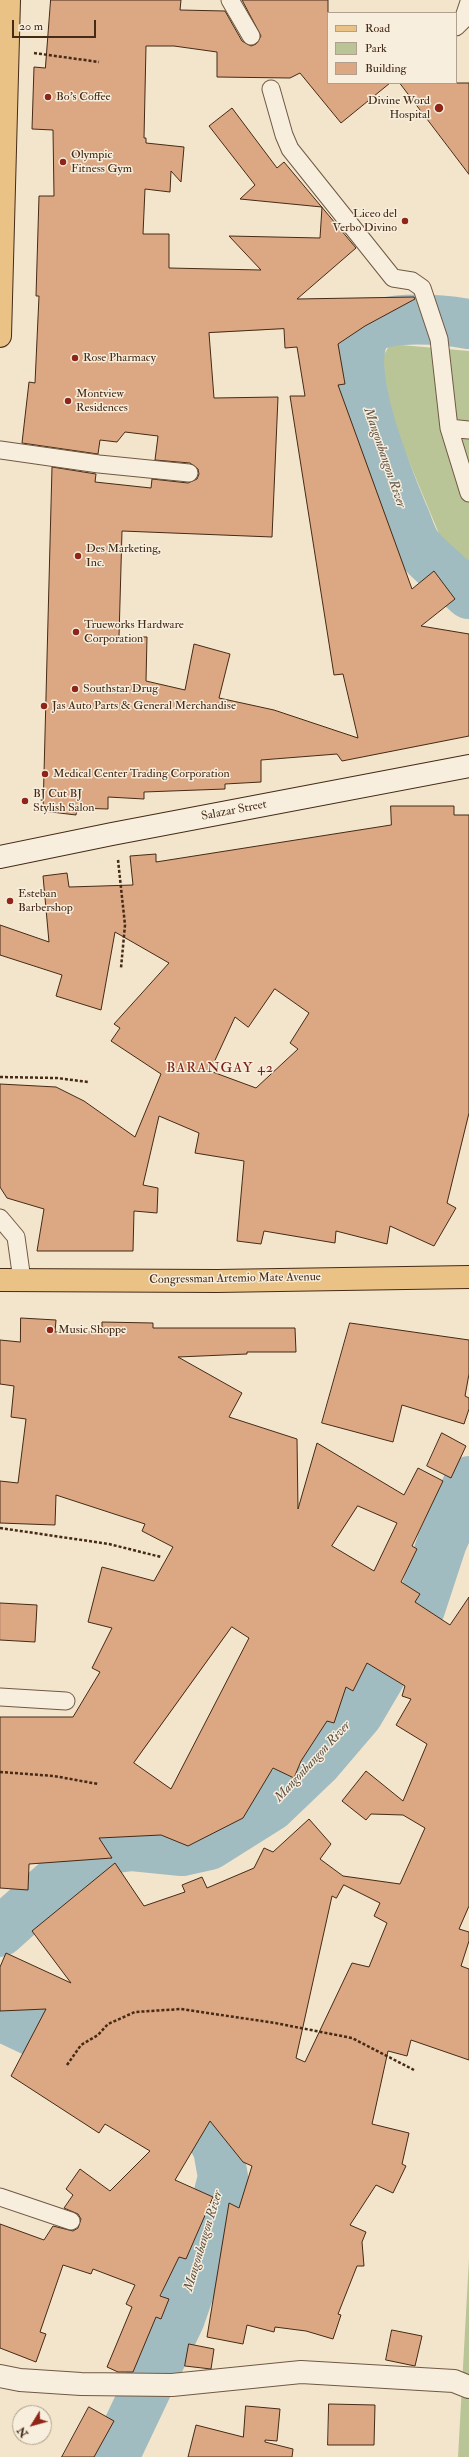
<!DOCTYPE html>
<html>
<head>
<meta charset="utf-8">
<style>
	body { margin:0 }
	#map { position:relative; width:469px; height:2457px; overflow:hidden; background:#f3e5cb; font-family:"IM FELL Double Pica",serif }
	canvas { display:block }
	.legend { position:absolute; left:327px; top:12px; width:130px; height:72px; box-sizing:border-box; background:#f7eedd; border:1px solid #b0a08d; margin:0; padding:5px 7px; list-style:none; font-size:12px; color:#452a16 }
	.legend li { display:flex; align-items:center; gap:8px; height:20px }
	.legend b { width:20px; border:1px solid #b0a08d }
	.north { position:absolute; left:12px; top:2405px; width:40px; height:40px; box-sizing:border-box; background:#f7eedd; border:1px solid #b0a08d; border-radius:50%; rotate:233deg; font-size:11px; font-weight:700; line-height:16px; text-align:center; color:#452a16 }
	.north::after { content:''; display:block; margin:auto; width:14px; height:18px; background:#8f2418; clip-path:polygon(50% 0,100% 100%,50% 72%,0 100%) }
	.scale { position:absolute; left:12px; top:20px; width:84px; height:18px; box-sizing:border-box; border:2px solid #452a16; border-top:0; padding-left:5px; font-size:12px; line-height:14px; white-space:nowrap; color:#452a16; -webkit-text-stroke:3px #f7eedd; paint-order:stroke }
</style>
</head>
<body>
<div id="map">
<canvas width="469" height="2457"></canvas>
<ul class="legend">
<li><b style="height:5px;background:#eac286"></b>Road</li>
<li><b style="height:11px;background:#bac597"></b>Park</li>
<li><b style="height:11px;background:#dca783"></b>Building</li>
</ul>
<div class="north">N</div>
<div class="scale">20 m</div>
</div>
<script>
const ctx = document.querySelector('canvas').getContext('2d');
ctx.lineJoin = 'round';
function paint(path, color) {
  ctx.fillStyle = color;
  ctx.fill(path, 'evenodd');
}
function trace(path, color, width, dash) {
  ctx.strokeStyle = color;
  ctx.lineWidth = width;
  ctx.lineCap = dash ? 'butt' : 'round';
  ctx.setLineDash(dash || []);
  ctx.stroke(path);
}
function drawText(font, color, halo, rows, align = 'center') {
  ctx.font = font + ' "IM FELL Double Pica",serif';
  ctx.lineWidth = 3;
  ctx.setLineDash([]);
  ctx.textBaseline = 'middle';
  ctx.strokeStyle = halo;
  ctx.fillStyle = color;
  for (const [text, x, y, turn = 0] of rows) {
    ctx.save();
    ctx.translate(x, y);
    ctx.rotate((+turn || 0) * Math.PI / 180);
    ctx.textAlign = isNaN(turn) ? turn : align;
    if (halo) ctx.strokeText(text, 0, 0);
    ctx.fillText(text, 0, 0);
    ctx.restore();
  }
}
paint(new Path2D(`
	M390 344 469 351V582L452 565 373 375Z
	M469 2259V2457H458Z`), '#bac597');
trace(new Path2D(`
	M469 324C446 320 387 314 369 330 338 359 389 480 403 514 408 524 411 538 418 547 432 564 453 579 469 594
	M0 1932 58 1880 101 1850 132 1846 182 1851 209 1845 271 1806 317 1762 358 1714 420 1609 442 1542 469 1481
	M0 2016 164 2093 202 2126 211 2136 218 2149 223 2177 207 2240 180 2318 114 2457`), '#a0bcc1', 50);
const building = new Path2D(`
	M51 0H181L180 10 225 11 242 41 251 46 256 44 261 36 242 0H328V83H390L341 123 300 73 290 78 217 77V52L174 46H146L144 138H146V143L184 147 181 182 171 171 170 192 145 189 143 234H169V268L261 270 229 236 320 238 322 207 240 199 255 185 209 126 232 108 277 168 284 162 356 248 297 299 414 297 415 299 365 326 338 344 345 384 338 385 412 589 434 571 455 599 421 626 469 634V736L342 761 337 754 261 760V782L225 784V789L144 792V799L108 797V809L77 808 76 815 43 811 52 467 96 474 95 482 151 488 152 479 188 483 197 479 199 474 198 469 190 463 155 460 158 436 125 432 117 442 100 440 98 454 22 443 29 382 35 383 39 296H36L39 196H54L53 130 32 129 34 67 45 68ZM284 329 285 348 297 347 305 396H290L334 675 343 674 358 738 274 710 219 698 230 654 194 644 185 690 146 681 147 637H119L122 531 272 537 278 397 214 398 209 333Z
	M400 83H469V174Z
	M391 806H454V815H469V1113L447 1203 456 1208 434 1246 390 1226 387 1244 336 1231 335 1243 264 1231 261 1244 237 1241 244 1161 195 1153 199 1133 159 1116 143 1185 158 1188 157 1213 134 1211 133 1251H37L44 1209 7 1198 0 1187V1084L56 1087 84 1101 135 1137 161 1074 111 1041 120 1028 114 1024 169 963 115 932 101 1010 56 996 62 975 0 955V925L49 942 43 876 67 873 69 887 133 885 130 856 156 854V862L391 825ZM275 989 309 1013 290 1043 298 1049 256 1088 210 1071 235 1017 248 1027Z
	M21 1318 56 1320 55 1332H102V1322L153 1323V1328H295L296 1352H247V1354L178 1357 242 1393 229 1417 297 1439 298 1509 317 1443 404 1495 418 1468 443 1481 412 1546 417 1549 401 1582 420 1594 415 1602 450 1625 469 1597V1906L459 1929 469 1932V1941L461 1966 469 1969V2060L411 2040 407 2056 388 2051 372 2124 409 2133 402 2164 406 2166 393 2193 376 2185 350 2225 366 2232 362 2242 364 2266H357L338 2314 341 2315 333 2339 306 2331 275 2327 274 2332 247 2325 243 2344 207 2337 229 2203 239 2208 252 2166 243 2162 210 2121 175 2180 213 2197 186 2259 179 2257 160 2296 169 2299 161 2319 156 2317 133 2372H118L107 2367 132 2307 126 2304 135 2285 93 2269 91 2274 63 2265 40 2332 46 2334 36 2362 0 2348V2224L44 2240 53 2226 73 2231 78 2228 81 2219 78 2214 64 2208 73 2195 66 2189 80 2169 110 2191 150 2151 105 2124 99 2133 11 2076 46 2009 0 2011V1967L6 1953 71 1983 32 1931 115 1863 144 1906 185 1892 182 1885 202 1877 207 1888 254 1868 264 1848 273 1852 309 1819 331 1844 320 1859 343 1876 400 1884 425 1828 403 1815 371 1814 366 1820 342 1801 366 1771 403 1801 427 1744 396 1725 411 1699 402 1696 405 1686 367 1663 353 1691 346 1687 334 1723 327 1721 301 1761 294 1778 273 1768 243 1818 188 1846 161 1835 99 1838 112 1858 29 1864 28 1890 0 1888V1717H73L100 1672 92 1668 112 1628 88 1622 102 1567 154 1581 173 1547 142 1531 145 1524 56 1495 55 1525 0 1523V1481L18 1483 26 1419 11 1417 14 1386 0 1384V1340L20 1342ZM358 1506 397 1523 374 1571 332 1546ZM232 1627 249 1638 171 1789 134 1763ZM344 1885 380 1903 374 1916 387 1923 369 1967 352 1963 305 2062 296 2058 332 1896 336 1898Z
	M350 1323 469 1340V1374L465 1396 469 1398V1409L464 1424 402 1405 393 1442 322 1423Z
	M442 1433 466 1446 451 1478 427 1466Z
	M0 1603 37 1605 35 1642 0 1640Z
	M392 2330 422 2336 415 2366 386 2360Z
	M189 2344 214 2349 211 2369 185 2366Z
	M329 2404 375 2405 374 2445H328Z
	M246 2406 280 2409 277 2441 265 2440V2442L293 2449 292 2457H188L196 2425 243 2437Z
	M89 2407 114 2421 94 2457H62Z`);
paint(building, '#dca783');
trace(building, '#452a16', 1);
const lane = new Path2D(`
	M230 0 251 36
	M456 27 463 20 469 2
	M271 89 284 135 290 149 393 278 412 281 422 288 439 339 449 428
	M469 430 449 428 469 493
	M0 450 99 464 189 473
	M0 1218 16 1237 22 1280
	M0 1697 66 1701
	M0 2197 71 2221`);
const street = new Path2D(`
	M0 2376 20 2380 81 2384 172 2385 301 2372 454 2381 469 2387`);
const secondary = new Path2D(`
	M0 857 112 834 469 766`);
const primary = new Path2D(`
	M0 336 9 0
	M0 1280 217 1281 469 1277`);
trace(lane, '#705943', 19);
trace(street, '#705943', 24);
trace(secondary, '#452a16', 24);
trace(primary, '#452a16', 24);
trace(new Path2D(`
	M34 53 99 62
	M118 860 125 925 121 968
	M0 1077 57 1078 88 1082
	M0 1528 109 1544 161 1557
	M0 1772 54 1776 98 1784
	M67 2065 81 2045 98 2035 108 2024 135 2012 181 2009 275 2023 352 2038 414 2070`), '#452a16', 2.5, [3, 2]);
trace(lane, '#f7eedd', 17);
trace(street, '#f7eedd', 22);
trace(secondary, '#f7eedd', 22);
trace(primary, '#eac286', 22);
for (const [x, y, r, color] of [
	[48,97,4,"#8f2418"],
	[439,108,5,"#8f2418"],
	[63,162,4,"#8f2418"],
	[405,221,4,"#8f2418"],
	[75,358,4,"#8f2418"],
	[68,401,4,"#8f2418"],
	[78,556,4,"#8f2418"],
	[76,632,4,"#8f2418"],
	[75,689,4,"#8f2418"],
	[44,706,4,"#8f2418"],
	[45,774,4,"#8f2418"],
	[25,801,4,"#8f2418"],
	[10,901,4,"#8f2418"],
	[50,1330,4,"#8f2418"]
]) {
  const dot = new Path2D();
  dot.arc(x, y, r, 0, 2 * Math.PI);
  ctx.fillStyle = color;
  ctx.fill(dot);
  trace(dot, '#f7eedd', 1.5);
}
drawText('12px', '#452a16', '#f7eedd', [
	["Bo's Coffee",56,97],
	["Divine Word",430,101,"right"],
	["Hospital",430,115,"right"],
	["Olympic",71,155],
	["Fitness Gym",71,169],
	["Liceo del",397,214,"right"],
	["Verbo Divino",397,228,"right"],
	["Rose Pharmacy",83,358],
	["Montview",76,394],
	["Residences",76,408],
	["Des Marketing,",86,549],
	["Inc.",86,563],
	["Trueworks Hardware",84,625],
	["Corporation",84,639],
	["Southstar Drug",83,689],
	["Jas Auto Parts & General Merchandise",52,706],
	["Medical Center Trading Corporation",53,774],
	["BJ Cut BJ",33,794],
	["Stylish Salon",33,808],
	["Esteban",18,894],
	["Barbershop",18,908],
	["Music Shoppe",58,1330]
], 'left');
drawText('12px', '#452a16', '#f7eedd', [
	["Salazar Street",234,811,-11],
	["Congressman Artemio Mate Avenue",235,1279,-1]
]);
drawText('italic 13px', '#5c4e41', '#f7eedd', [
	["Mangonbangon River",384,458,71],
	["Mangonbangon River",313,1762,-47],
	["Mangonbangon River",204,2241,-73]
]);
ctx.letterSpacing = '1px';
drawText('14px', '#7a1f14', '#f7eedd', [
	["BARANGAY 42",220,1069]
]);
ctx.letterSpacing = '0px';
</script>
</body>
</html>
